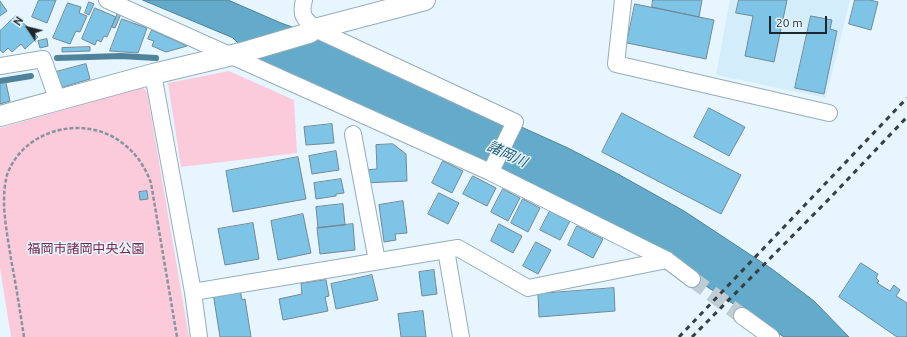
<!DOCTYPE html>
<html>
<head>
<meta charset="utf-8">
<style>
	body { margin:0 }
	#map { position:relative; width:907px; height:337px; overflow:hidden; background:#e7f6fe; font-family:Ubuntu,sans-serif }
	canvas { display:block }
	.north { position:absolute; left:8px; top:8px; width:40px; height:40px; -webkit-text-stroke:3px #e7f6fe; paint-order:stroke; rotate:305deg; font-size:11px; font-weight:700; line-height:16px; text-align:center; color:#1d262b }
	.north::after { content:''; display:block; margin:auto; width:14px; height:18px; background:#1d262b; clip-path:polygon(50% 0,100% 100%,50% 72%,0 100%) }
	.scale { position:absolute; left:769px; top:16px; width:58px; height:18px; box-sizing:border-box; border:2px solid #1d262b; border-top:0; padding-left:5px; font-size:12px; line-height:14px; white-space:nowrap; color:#1d262b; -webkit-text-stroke:3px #e7f6fe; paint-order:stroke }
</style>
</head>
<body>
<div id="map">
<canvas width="907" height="337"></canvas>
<div class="north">N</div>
<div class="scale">20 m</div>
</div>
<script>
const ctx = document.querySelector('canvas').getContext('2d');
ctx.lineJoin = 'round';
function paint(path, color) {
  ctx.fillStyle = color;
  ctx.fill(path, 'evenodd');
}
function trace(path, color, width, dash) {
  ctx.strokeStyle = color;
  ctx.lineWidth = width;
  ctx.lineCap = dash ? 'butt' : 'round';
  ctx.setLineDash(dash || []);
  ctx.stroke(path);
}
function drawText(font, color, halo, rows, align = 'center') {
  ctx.font = font + ' Ubuntu,"Noto Sans JP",sans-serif';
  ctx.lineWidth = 3;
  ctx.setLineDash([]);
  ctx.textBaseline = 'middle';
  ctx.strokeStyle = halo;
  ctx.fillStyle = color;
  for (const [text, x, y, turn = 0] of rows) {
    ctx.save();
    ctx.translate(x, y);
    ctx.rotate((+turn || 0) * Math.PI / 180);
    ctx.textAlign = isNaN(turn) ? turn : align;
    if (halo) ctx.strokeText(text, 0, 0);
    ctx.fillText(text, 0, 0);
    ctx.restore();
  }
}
paint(new Path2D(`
	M730 0H850L826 98 716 75Z`), '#d3edfa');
paint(new Path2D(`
	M229 71 294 100 297 153 181 167 168 83Z
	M143 87 147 92 189 337H11L0 268V128Z`), '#fbcbdb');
const water = new Path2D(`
	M143 0H228L281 23 328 40 568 148 618 174 684 211 772 269 814 301 849 337H784L637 241 258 63 233 38Z`);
paint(water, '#64aacb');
trace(water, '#4f829b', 1);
trace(new Path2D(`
	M57 58 121 56 156 58
	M0 81 31 76`), '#4f829b', 6);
const building = new Path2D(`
	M39 0H56L47 23 32 17Z
	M653 0H702L699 17 652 7Z
	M739 0H787L774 62 745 56 753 16 736 13Z
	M855 0H870L878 2 871 30 849 24Z
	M0 1 7 11 0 16Z
	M89 2 94 4 89 15 85 13Z
	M68 3 81 7 79 13 87 16 80 32 76 31 70 44 53 38Z
	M635 4 714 20 706 59 627 43Z
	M95 8 116 17 107 37 104 36 101 42 97 40 95 45 82 39Z
	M118 13 121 14 115 28 112 27Z
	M16 16 38 37 25 49 21 44 12 52 8 48 3 53 0 50V31Z
	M811 16 832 20 830 29 837 31 824 94 795 88Z
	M122 19 147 28 138 53 110 51Z
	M152 30 187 46 166 52 152 46 154 41 148 39Z
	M47 39 48 46 40 48 38 41Z
	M90 47V51L62 52V48Z
	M86 64 90 79 60 88 56 72Z
	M6 83 10 101 0 104V84Z
	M709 108 745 127 729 156 694 137Z
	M622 113 741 175 721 214 602 152Z
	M332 124 334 143 306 145 304 127Z
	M393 144 406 154 407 181 365 183 364 170 377 169 376 145Z
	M336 151 339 170 312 174 309 156Z
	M298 157 306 199 233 212 226 171Z
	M443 161 463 171 452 193 432 183Z
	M473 176 496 188 487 206 463 194Z
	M341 179 344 193 336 194V196L316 199 314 183Z
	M503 189 520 198 508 221 491 212Z
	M147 191 148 199 140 200 139 192Z
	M439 193 459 203 448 224 428 214Z
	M523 199 540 208 528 232 511 223Z
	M403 201 407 233 395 234 396 240 384 242 379 205Z
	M343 204 345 225 318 228 316 207Z
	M550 211 570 221 560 240 540 230Z
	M303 214 311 253 278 260 271 221Z
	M253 223 259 259 225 265 218 229Z
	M353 224 355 250 320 254 317 228Z
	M499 224 522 236 513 253 491 241Z
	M577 226 603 239 593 258 568 245Z
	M536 242 551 250 538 274 523 266Z
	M861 263 878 274 876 278 879 281 877 283 890 291 894 285 900 290 896 296 907 303V337H897L839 297Z
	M434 270 437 294 422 296 419 272Z
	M372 275 378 300 336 309 331 284Z
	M326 280 329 296 325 297 328 311 283 320 279 299 302 294 301 284Z
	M614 288 615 311 539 317 538 294Z
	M240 289 242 300 245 299 251 337H220L213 293Z
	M423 311 426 337H401L398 314Z`);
paint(building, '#7dc4e6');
trace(building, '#728994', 1);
trace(new Path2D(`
	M692 279 742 316`), '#bfccd4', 16, [16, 8]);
const minor = new Path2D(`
	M107 0 490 172 667 260 692 279
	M304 0C300 16 304 18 315 29L515 122 491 171
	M623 0 616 64 829 113
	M0 66 43 59 58 101
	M153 74 193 292 199 337
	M353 134 377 261
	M446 250 461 337
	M193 292 458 248 528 288 667 260
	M742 316 771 337`);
const tertiary = new Path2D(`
	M0 116 153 74 241 53 309 33 315 29 425 0`);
trace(minor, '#95adb9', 18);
trace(tertiary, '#95adb9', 22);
trace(new Path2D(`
	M24 337C20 311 16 285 11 259 7 232 0 202 7 175 24 127 89 113 126 146 138 156 146 169 151 183L177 337`), '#88949b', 2.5, [4, 2]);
trace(minor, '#fff', 16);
trace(tertiary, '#fff', 20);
trace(new Path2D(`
	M679 337 907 98
	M692 337 830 198 907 117`), '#353f44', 3, [5, 5]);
drawText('13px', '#77284b', '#e7f6fe', [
	["福岡市諸岡中央公園",86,249]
]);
drawText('italic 14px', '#215971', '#e7f6fe', [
	["諸岡川",507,154,25]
]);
</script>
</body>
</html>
